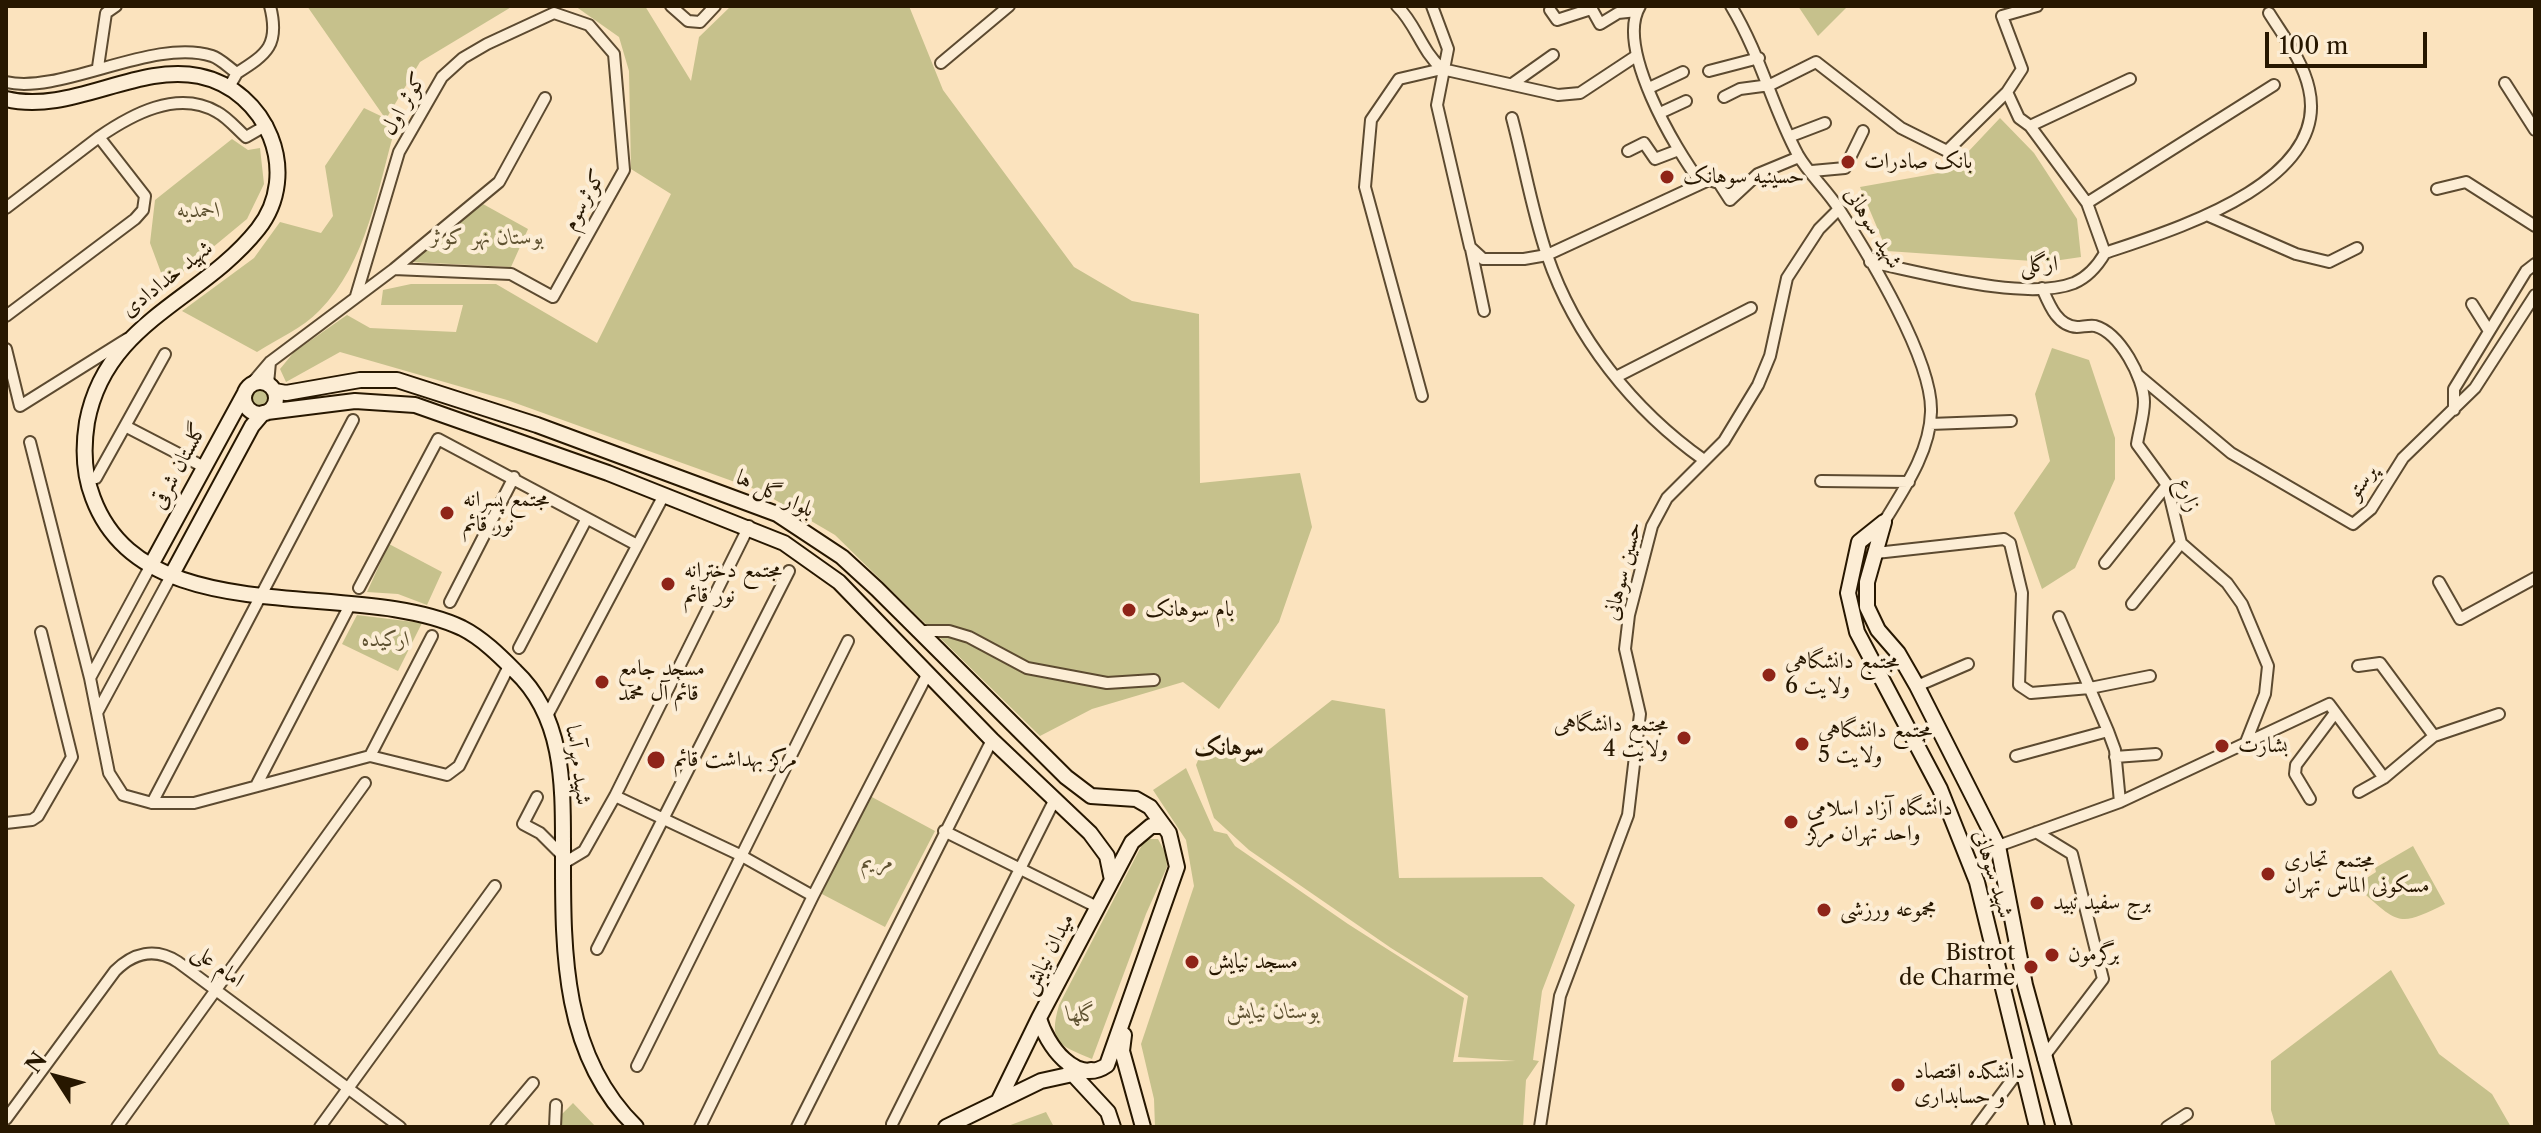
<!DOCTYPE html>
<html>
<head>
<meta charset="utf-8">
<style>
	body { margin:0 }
	#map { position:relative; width:2541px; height:1133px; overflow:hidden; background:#fbe3be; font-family:"Libre Caslon Text",serif }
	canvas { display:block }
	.frame { position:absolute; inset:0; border:8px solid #271700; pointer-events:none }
	.north { position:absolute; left:16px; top:1037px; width:80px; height:80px; -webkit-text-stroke:6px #fcedd5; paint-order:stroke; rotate:306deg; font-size:22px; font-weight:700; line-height:32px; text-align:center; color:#271700 }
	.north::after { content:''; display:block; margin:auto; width:28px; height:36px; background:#271700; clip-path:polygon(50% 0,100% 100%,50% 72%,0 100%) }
	.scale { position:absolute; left:2265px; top:32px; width:162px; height:36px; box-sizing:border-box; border:4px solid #271700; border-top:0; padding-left:10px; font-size:24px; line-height:28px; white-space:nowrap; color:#271700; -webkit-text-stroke:6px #fcedd5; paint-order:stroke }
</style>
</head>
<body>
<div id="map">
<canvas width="2541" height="1133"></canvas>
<div class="frame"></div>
<div class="north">N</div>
<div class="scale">100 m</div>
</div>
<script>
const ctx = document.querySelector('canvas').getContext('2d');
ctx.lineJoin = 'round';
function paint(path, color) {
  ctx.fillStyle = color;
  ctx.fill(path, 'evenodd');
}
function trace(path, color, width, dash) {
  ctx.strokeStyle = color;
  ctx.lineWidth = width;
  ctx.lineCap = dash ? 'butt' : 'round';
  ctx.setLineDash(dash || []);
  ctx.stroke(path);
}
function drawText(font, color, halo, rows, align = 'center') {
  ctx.font = font + ' "Libre Caslon Text",Amiri,serif';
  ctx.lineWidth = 8;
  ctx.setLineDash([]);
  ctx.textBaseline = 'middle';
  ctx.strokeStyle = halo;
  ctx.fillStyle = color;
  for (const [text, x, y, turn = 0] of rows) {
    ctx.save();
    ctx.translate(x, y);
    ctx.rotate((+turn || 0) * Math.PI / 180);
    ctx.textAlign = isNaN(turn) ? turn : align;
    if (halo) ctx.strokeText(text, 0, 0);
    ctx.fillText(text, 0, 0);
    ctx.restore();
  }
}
paint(new Path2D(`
	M307 6H513L420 62 386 119 396 125C378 187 367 263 319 311 303 328 277 339 257 352L182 311 254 258 280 222 321 233 333 216 325 166 364 108 385 118Z
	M575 6H645L691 81 699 37 731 6H909L943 90 1074 267 1132 301 1199 314 1200 483 1300 473 1312 527 1279 622 1219 709 1183 682 1092 709 1040 736 835 535 760 491 507 400 340 352 286 382 280 369 294 352 347 315 370 328 456 332 463 305H381L383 290 411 284H496L597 343 671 194 631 169 629 71 619 37Z
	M1798 6H1848L1818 36Z
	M2000 118 2034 153 2077 219 2081 257 2047 262 1887 251 1860 187 1950 171Z
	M232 139 248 150 260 148 264 184 247 219 166 286 150 243 155 200Z
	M483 204 528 229 511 267 411 262Z
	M2052 348 2089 360 2115 438V479L2075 568 2042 589 2014 513 2050 461 2035 394Z
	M249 398a12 12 0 1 1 24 0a12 12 0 1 1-24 0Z
	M389 544 442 572 427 605 398 594 367 592Z
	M357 615 422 623 398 671 342 644Z
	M1332 700 1385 709 1399 878 1542 877 1575 905 1542 991 1533 1060 1539 1061 1526 1080 1523 1127H1155L1154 1099 1141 1044 1194 886 1186 840 1153 790 1186 768 1214 831 1227 834 1235 846 1348 924 1464 998 1453 1062 1516 1061 1458 1057 1468 996 1391 948 1249 850 1214 818 1196 765 1206 741 1252 763Z
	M870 796 935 831 885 927 820 893Z
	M1145 839H1158L1166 854 1167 867 1146 914 1092 1059C1059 1045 1048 1043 1059 1005Z
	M2413 846 2445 904C2402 925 2400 926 2365 894L2362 881 2376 872 2375 868Z
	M2391 970 2439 1054 2492 1094 2511 1127H2276L2271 1110V1061Z
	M573 1103 596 1127H558L560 1116Z
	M1046 1112 1054 1127H1005Z`), '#c6c18c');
const minor = new Path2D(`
	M671 6 688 21 700 22 715 6
	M1397 6C1416 24 1421 50 1442 69
	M1432 6 1448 49 1437 105 1470 247 1483 259H1524L1547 255 1709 180 1719 183 1730 200 1758 174 1799 157
	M1590 6 1600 24 1618 13 1637 11
	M1640 6C1615 47 1675 149 1701 183
	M1731 6C1761 56 1772 107 1798 155 1809 174 1827 190 1839 209 1868 254 1933 360 1931 412 1930 452 1904 489 1884 522
	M1550 10 1557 20 1591 9
	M941 63 1009 6
	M98 67 106 13 116 6
	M1709 71 1759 58
	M237 73C267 54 280 45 270 6
	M6 82C61 95 154 37 212 56 221 59 229 68 237 73L229 87
	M2505 83 2535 130
	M1512 84 1553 55
	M1649 88 1683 72
	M1724 97 1740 89 1770 85 1816 62 1901 128 1947 151 2007 92 2022 69 2002 16 2037 6
	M1660 113 1686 101
	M1512 118C1524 163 1532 211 1547 255 1575 337 1633 410 1704 460
	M2030 126 2130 79
	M1791 136 1825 123
	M99 137C131 115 177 89 217 112 227 117 237 129 246 137L267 125
	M1628 151 1644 143 1655 159 1676 151
	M1812 171 1845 168 1863 131
	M2437 189 2466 182 2535 226
	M2087 203 2274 85
	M6 208 99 137 145 196 143 210 135 219 6 316
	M2209 216 2296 254 2329 262 2357 248
	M1471 249 1484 311
	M2105 253C2169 231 2331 184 2309 89 2303 61 2284 37 2269 13
	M1870 262C1921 272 2026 302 2074 283 2088 277 2098 265 2105 253L2087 203 2030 126 2019 118 2007 92
	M2042 288C2049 304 2057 326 2077 327 2082 327 2090 325 2095 326 2120 333 2144 378 2144 402 2144 415 2139 431 2137 444L2167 485 2181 543 2227 583 2242 604 2268 666 2265 694 2246 742
	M356 296 399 152 442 77 463 58 487 44 554 13 589 25 614 54 624 170 553 297 511 274 394 269
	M2472 304 2489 331
	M6 349 20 406 127 339
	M2138 375 2231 453 2353 524 2371 509 2403 458 2475 388 2535 295
	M1616 377 1751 308
	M268 384 270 362
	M247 389 270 362 394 269 499 182 545 98
	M1422 396 1365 187 1371 120 1399 79 1442 69 1558 95 1580 93 1636 56
	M2454 410V389L2526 271 2535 264
	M1930 424 2011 421
	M125 426 165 354
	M30 442 90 678 109 773 123 795 152 803H194L370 756 447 775 459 766 509 666
	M96 478 125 426 204 467
	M1821 481 1909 482
	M1876 553 2004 539 2010 543 2022 593 2019 685 2031 693 2090 688 2150 676
	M2105 563 2167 485
	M2439 582 2460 619 2535 578
	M359 588 438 439 637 545
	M450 602 514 477
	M2132 604 2181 543
	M2059 617 2108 731 2115 750 2120 802
	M919 631H949L969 637 1027 668 1107 683 1154 680
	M519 648 586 520
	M2358 666 2380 663 2434 736
	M90 678 151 565
	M1917 686 1968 664
	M98 711 171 576
	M548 714 664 495
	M370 756 432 636
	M2016 756 2108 731
	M2115 757 2156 754
	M257 784 351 603
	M2359 792 2384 778 2434 736 2499 714
	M615 796 740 855 813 896
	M537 797 523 824 540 833 563 856
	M2310 799 2295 774 2296 765 2335 713
	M152 803 353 420
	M6 823 32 820 38 816 72 757 41 632
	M944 831 1097 907
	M2036 832 2072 854 2103 979 2043 1058
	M1998 846 2120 802 2329 704 2384 778
	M564 863 584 851 615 796 749 526
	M597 949 789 571
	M637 1066 848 641
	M6 1119 115 971C133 953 155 947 178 962L400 1127
	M892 1124 1054 801
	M117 1127 365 783
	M320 1127 495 886
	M496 1127 533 1083
	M555 1127 556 1105
	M700 1127 813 896 928 673
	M797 1127 992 740
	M1540 1127 1560 996 1628 815 1640 714 1625 649 1629 615 1652 526 1667 498 1724 441 1758 385 1770 356 1787 278 1819 229 1839 209
	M1977 1127 2020 1069
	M2167 1127 2187 1114`);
const secondary = new Path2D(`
	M6 99C70 115 137 63 199 76 267 90 302 173 258 229 201 301 106 321 87 422 83 447 84 475 93 498 144 635 354 577 462 628 482 638 500 656 515 671 564 717 563 785 563 847 563 946 560 1053 636 1127
	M244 398a16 16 0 1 1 32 0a16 16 0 1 1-32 0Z
	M275 391 286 393 360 380H397L537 425 777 514 842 557 877 589 1066 777 1091 796 1136 799 1150 807 1169 833 1177 867 1107 1065C1076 1087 1046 1044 1039 1018L1132 842 1151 826H1162
	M267 412 355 401 415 405 608 473 784 543 839 582 992 740 1090 833 1107 856 1112 880
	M1884 522 1859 542 1848 593 1857 632 1940 789 1977 882 2037 1127
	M1884 522 1867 582V607L1878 630 1898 653 1917 686 1998 846 2025 985 2064 1127
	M151 565 247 389
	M171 576 252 426 263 413
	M1124 1035 1122 1051 1143 1127
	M1070 1071 1108 1112 1113 1127
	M999 1100 1039 1018
	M946 1127 1041 1081 1091 1070`);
trace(minor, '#5c4a30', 14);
trace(secondary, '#271700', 18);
trace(minor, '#fcedd5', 10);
trace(secondary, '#fcedd5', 14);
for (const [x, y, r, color] of [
	[1848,162,8,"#8f2418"],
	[1667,177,8,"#8f2418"],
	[447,513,8,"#8f2418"],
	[668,584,8,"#8f2418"],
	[1129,610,8,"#8f2418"],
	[1769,675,8,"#8f2418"],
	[602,682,8,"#8f2418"],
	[1684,738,8,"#8f2418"],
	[1802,744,8,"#8f2418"],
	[2222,746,8,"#8f2418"],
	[656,760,10,"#8f2418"],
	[1791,822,8,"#8f2418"],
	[2268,874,8,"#8f2418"],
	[2037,903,8,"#8f2418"],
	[1824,910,8,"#8f2418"],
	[2052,955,8,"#8f2418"],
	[1192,962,8,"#8f2418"],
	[2031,967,8,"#8f2418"],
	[1898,1085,8,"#8f2418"]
]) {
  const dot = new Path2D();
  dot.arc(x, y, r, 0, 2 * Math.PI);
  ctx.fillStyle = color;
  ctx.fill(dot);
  trace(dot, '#fcedd5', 3);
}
drawText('22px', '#271700', '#fcedd5', [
	["کوثر اول",404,104,-60],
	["کوثرسوم",584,200,-61],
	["شهید سوهانی",1873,228,59],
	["ازگلی",2039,265,-3],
	["شهید خدادادی",167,279,-38],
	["گلستان شرقی",179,466,-62],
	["پرستو",2362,482,-54],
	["بلوار گل ها",775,494,25],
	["زارع",2188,495,71],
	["حسین سوهانی",1623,571,-76],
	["شهید مهرآسا",578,765,82],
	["شهید سوهانی",1993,874,73],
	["میدان نیایش",1048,954,-62],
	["امام علی",218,966,36]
]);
drawText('22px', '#271700', '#fcedd5', [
	["بانک صادرات",1864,162],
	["حسینیه سوهانک",1683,177],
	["مجتمع پسرانه",463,500],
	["نور قائم",463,525],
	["مجتمع دخترانه",684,571],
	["نور قائم",684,596],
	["بام سوهانک",1145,610],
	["مجتمع دانشگاهی",1785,662],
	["ولایت 6",1785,687],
	["مسجد جامع",618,669],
	["قائم آل محمد",618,694],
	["مجتمع دانشگاهی",1668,725,"right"],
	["ولایت 4",1668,750,"right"],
	["مجتمع دانشگاهی",1818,731],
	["ولایت 5",1818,756],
	["بشارت",2238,746],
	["مرکز بهداشت قائم",674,760],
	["دانشگاه آزاد اسلامی",1807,809],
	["واحد تهران مرکز",1807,834],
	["مجتمع تجاری",2284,861],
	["مسکونی الماس تهران",2284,886],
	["برج سفید نبید",2053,903],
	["مجموعه ورزشی",1840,910],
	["Bistrot",2015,954,"right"],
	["de Charme",2015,979,"right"],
	["برگرمون",2068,955],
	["مسجد نیایش",1208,962],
	["دانشکده اقتصاد",1914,1072],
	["و حسابداری",1914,1097]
], 'left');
drawText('italic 22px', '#5f5231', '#fcedd5', [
	["احمدیه",199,211],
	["بوستان نهر کوثر",487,238],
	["ارکیده",386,640],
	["مریم",877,862],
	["بوستان نیایش",1273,1012],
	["گلها",1082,1015]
]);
drawText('bold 24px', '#271700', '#fcedd5', [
	["سوهانک",1229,748]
]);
</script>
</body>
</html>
